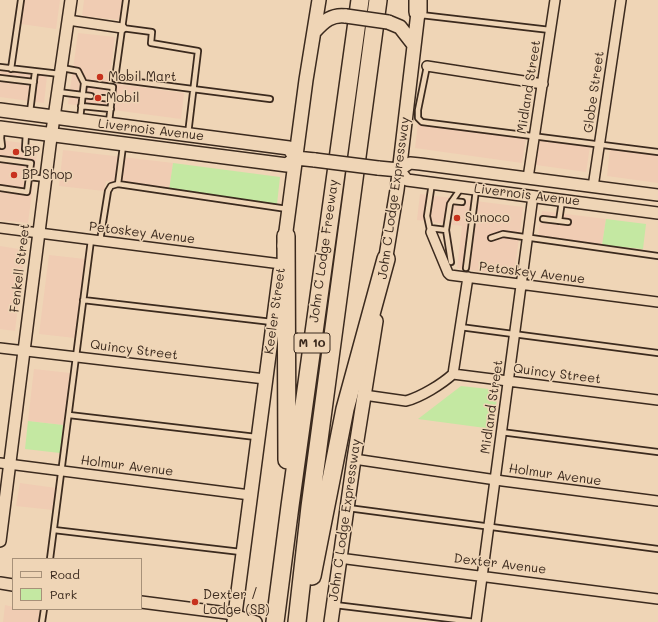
<!DOCTYPE html>
<html>
<head>
<meta charset="utf-8">
<style>
	body { margin:0 }
	#map { position:relative; width:658px; height:622px; overflow:hidden; background:#efd5b6; font-family:Mali,sans-serif }
	canvas { display:block }
	.legend { position:absolute; left:12px; top:558px; width:130px; height:52px; box-sizing:border-box; background:#efd5b6; border:1px solid #a79179; margin:0; padding:5px 7px; list-style:none; font-size:12px; color:#3b2a1e }
	.legend li { display:flex; align-items:center; gap:8px; height:20px }
	.legend b { width:20px; border:1px solid #a79179 }
</style>
</head>
<body>
<div id="map">
<canvas width="658" height="622"></canvas>
<ul class="legend">
<li><b style="height:5px;background:#efd5b6"></b>Road</li>
<li><b style="height:11px;background:#c4e8a2"></b>Park</li>
</ul>
</div>
<script>
const ctx = document.querySelector('canvas').getContext('2d');
ctx.lineJoin = 'round';
function paint(path, color) {
  ctx.fillStyle = color;
  ctx.fill(path, 'evenodd');
}
function trace(path, color, width, dash) {
  ctx.strokeStyle = color;
  ctx.lineWidth = width;
  ctx.lineCap = dash ? 'butt' : 'round';
  ctx.setLineDash(dash || []);
  ctx.stroke(path);
}
function drawText(font, color, halo, rows, align = 'center') {
  ctx.font = font + ' Mali,sans-serif';
  ctx.lineWidth = 3;
  ctx.setLineDash([]);
  ctx.textBaseline = 'middle';
  ctx.strokeStyle = halo;
  ctx.fillStyle = color;
  for (const [text, x, y, turn = 0] of rows) {
    ctx.save();
    ctx.translate(x, y);
    ctx.rotate((+turn || 0) * Math.PI / 180);
    ctx.textAlign = isNaN(turn) ? turn : align;
    if (halo) ctx.strokeText(text, 0, 0);
    ctx.fillText(text, 0, 0);
    ctx.restore();
  }
}
paint(new Path2D(`
	M24 0H60L56 29 21 24Z
	M84 0H122L119 20 82 16Z
	M78 33 115 37 109 83 184 93 181 119 68 104Z
	M0 70 47 76 44 103 0 97Z
	M418 123 526 138 522 163 415 148Z
	M540 139 590 146 586 172 536 165Z
	M0 140 38 145 28 223 0 220Z
	M610 149 658 155V183L607 176Z
	M63 150 173 163 169 190 106 181 104 191 59 186Z
	M420 194 523 207 514 276 457 268 462 226 417 220Z
	M542 211 606 219 602 245 538 236Z
	M0 246 25 250 15 331 0 329Z
	M49 255 85 259 75 338 39 334Z
	M34 369 70 373 63 425 28 421Z
	M20 483 56 488 53 510 16 506Z
	M5 605 13 607V609L41 610 40 622H3Z`), '#f0ccb3');
paint(new Path2D(`
	M173 163 280 177 277 204 169 190Z
	M606 219 646 224 643 249 602 245Z
	M461 386 498 390 493 429 418 419Z
	M28 421 63 425 60 453 25 449Z`), '#c4e8a2');
const service = new Path2D(`
	M126 0 115 79 270 99
	M421 15 550 30
	M122 28 152 32 151 43 198 51 188 134
	M427 66 418 110V118L422 122 658 152
	M0 67 60 74
	M62 68 78 71 84 83
	M11 69 21 0
	M0 78 34 82
	M58 92 91 96
	M103 98 112 99
	M81 106 111 109
	M30 112 35 72
	M80 119 84 83 113 87 109 122
	M2 146 1 138 2 129
	M25 149 26 133
	M0 159 31 163 27 192 0 188
	M29 177 46 179
	M118 184 123 146
	M452 201 462 202
	M543 219 568 222
	M559 221 562 201
	M430 228 446 230 450 204 461 188
	M430 230 427 216 432 183
	M446 230 451 262
	M491 238 503 234 658 256
	M100 241 108 191 111 186 118 184 287 209
	M466 268 476 190
	M83 300 272 322
	M460 327 658 353
	M69 415 256 437
	M501 432 658 452
	M348 508 658 549
	M54 530 241 552
	M50 559 91 240
	M335 605 475 622
	M42 622 44 609`);
const minor = new Path2D(`
	M68 20 122 28
	M427 66 543 84
	M528 178 555 0
	M593 187 621 0
	M0 228 281 264
	M431 232 448 273 450 275 658 302
	M0 348 265 379
	M453 374 658 400
	M453 374 468 277
	M364 395 406 401C421 397 442 384 453 374
	M354 459 503 481 658 501
	M0 463 250 495
	M339 558 658 599
	M476 622 533 196`);
const tertiary = new Path2D(`
	M658 195 420 164 410 163 399 170 407 180 658 213
	M0 541 50 145 71 0
	M0 583 13 585
	M141 602 227 613 256 622`);
const secondary = new Path2D(`
	M388 22 400 27 414 45
	M314 32C324 21 332 14 346 16
	M0 110 289 148 296 158
	M0 128 287 165 296 158 315 160
	M378 168 399 170
	M284 246 306 80 319 0
	M384 268 397 190 419 4
	M234 622 280 271
	M331 622 354 459 376 321`);
const motorway = new Path2D(`
	M418 12V0
	M286 236 287 460
	M312 576 345 409 386 259
	M275 622 290 506 360 0
	M297 622 310 507 378 0`);
trace(service, '#3b2a1e', 8);
trace(minor, '#3b2a1e', 12);
trace(tertiary, '#3b2a1e', 14);
trace(secondary, '#3b2a1e', 16);
trace(motorway, '#3b2a1e', 20);
trace(service, '#efd5b6', 4.5);
trace(minor, '#efd5b6', 9);
trace(tertiary, '#efd5b6', 11);
trace(secondary, '#efd5b6', 13);
trace(motorway, '#efd5b6', 17);
const secondaryBridge = new Path2D(`
	M346 16 388 22
	M315 160 378 168`);
trace(secondaryBridge, '#3b2a1e', 16, []);
trace(secondaryBridge, '#efd5b6', 13);
for (const [x, y, r, color] of [
	[100,77,4,"#c8321e"],
	[98,98,4,"#c8321e"],
	[16,152,4,"#c8321e"],
	[14,175,4,"#c8321e"],
	[457,218,4,"#c8321e"],
	[195,602,4,"#c8321e"]
]) {
  const dot = new Path2D();
  dot.arc(x, y, r, 0, 2 * Math.PI);
  ctx.fillStyle = color;
  ctx.fill(dot);
  trace(dot, '#efd5b6', 1.5);
}
for (const [x, y, w] of [
	[312,343,36]
]) {
  const box = new Path2D();
  box.roundRect(x - w / 2, y - 10, w, 20, 3);
  ctx.fillStyle = '#efd5b6';
  ctx.fill(box);
  trace(box, '#3b2a1e', 1);
}
drawText('bold 12px', '#3b2a1e', null, [
	["M 10",312,343]
]);
drawText('13px', '#3b2a1e', '#efd5b6', [
	["Mobil Mart",108,77],
	["Mobil",106,98],
	["BP",24,152],
	["BP Shop",22,175],
	["Sunoco",465,218],
	["Dexter /",203,595],
	["Lodge (SB)",203,610]
], 'left');
drawText('13px', '#3b2a1e', '#efd5b6', [
	["Midland Street",529,87,-81],
	["Globe Street",594,92,-82],
	["Livernois Avenue",151,130,7],
	["Livernois Avenue",527,195,7],
	["John C Lodge Expressway",394,198,-82],
	["Petoskey Avenue",142,233,7],
	["John C Lodge Freeway",324,251,-82],
	["Fenkell Street",20,268,-83],
	["Petoskey Avenue",532,273,7],
	["Keeler Street",275,311,-82],
	["Quincy Street",134,350,7],
	["Quincy Street",557,374,7],
	["Midland Street",492,407,-82],
	["Holmur Avenue",127,466,7],
	["Holmur Avenue",555,475,8],
	["John C Lodge Expressway",345,520,-82],
	["Dexter Avenue",500,564,7]
]);
</script>
</body>
</html>
